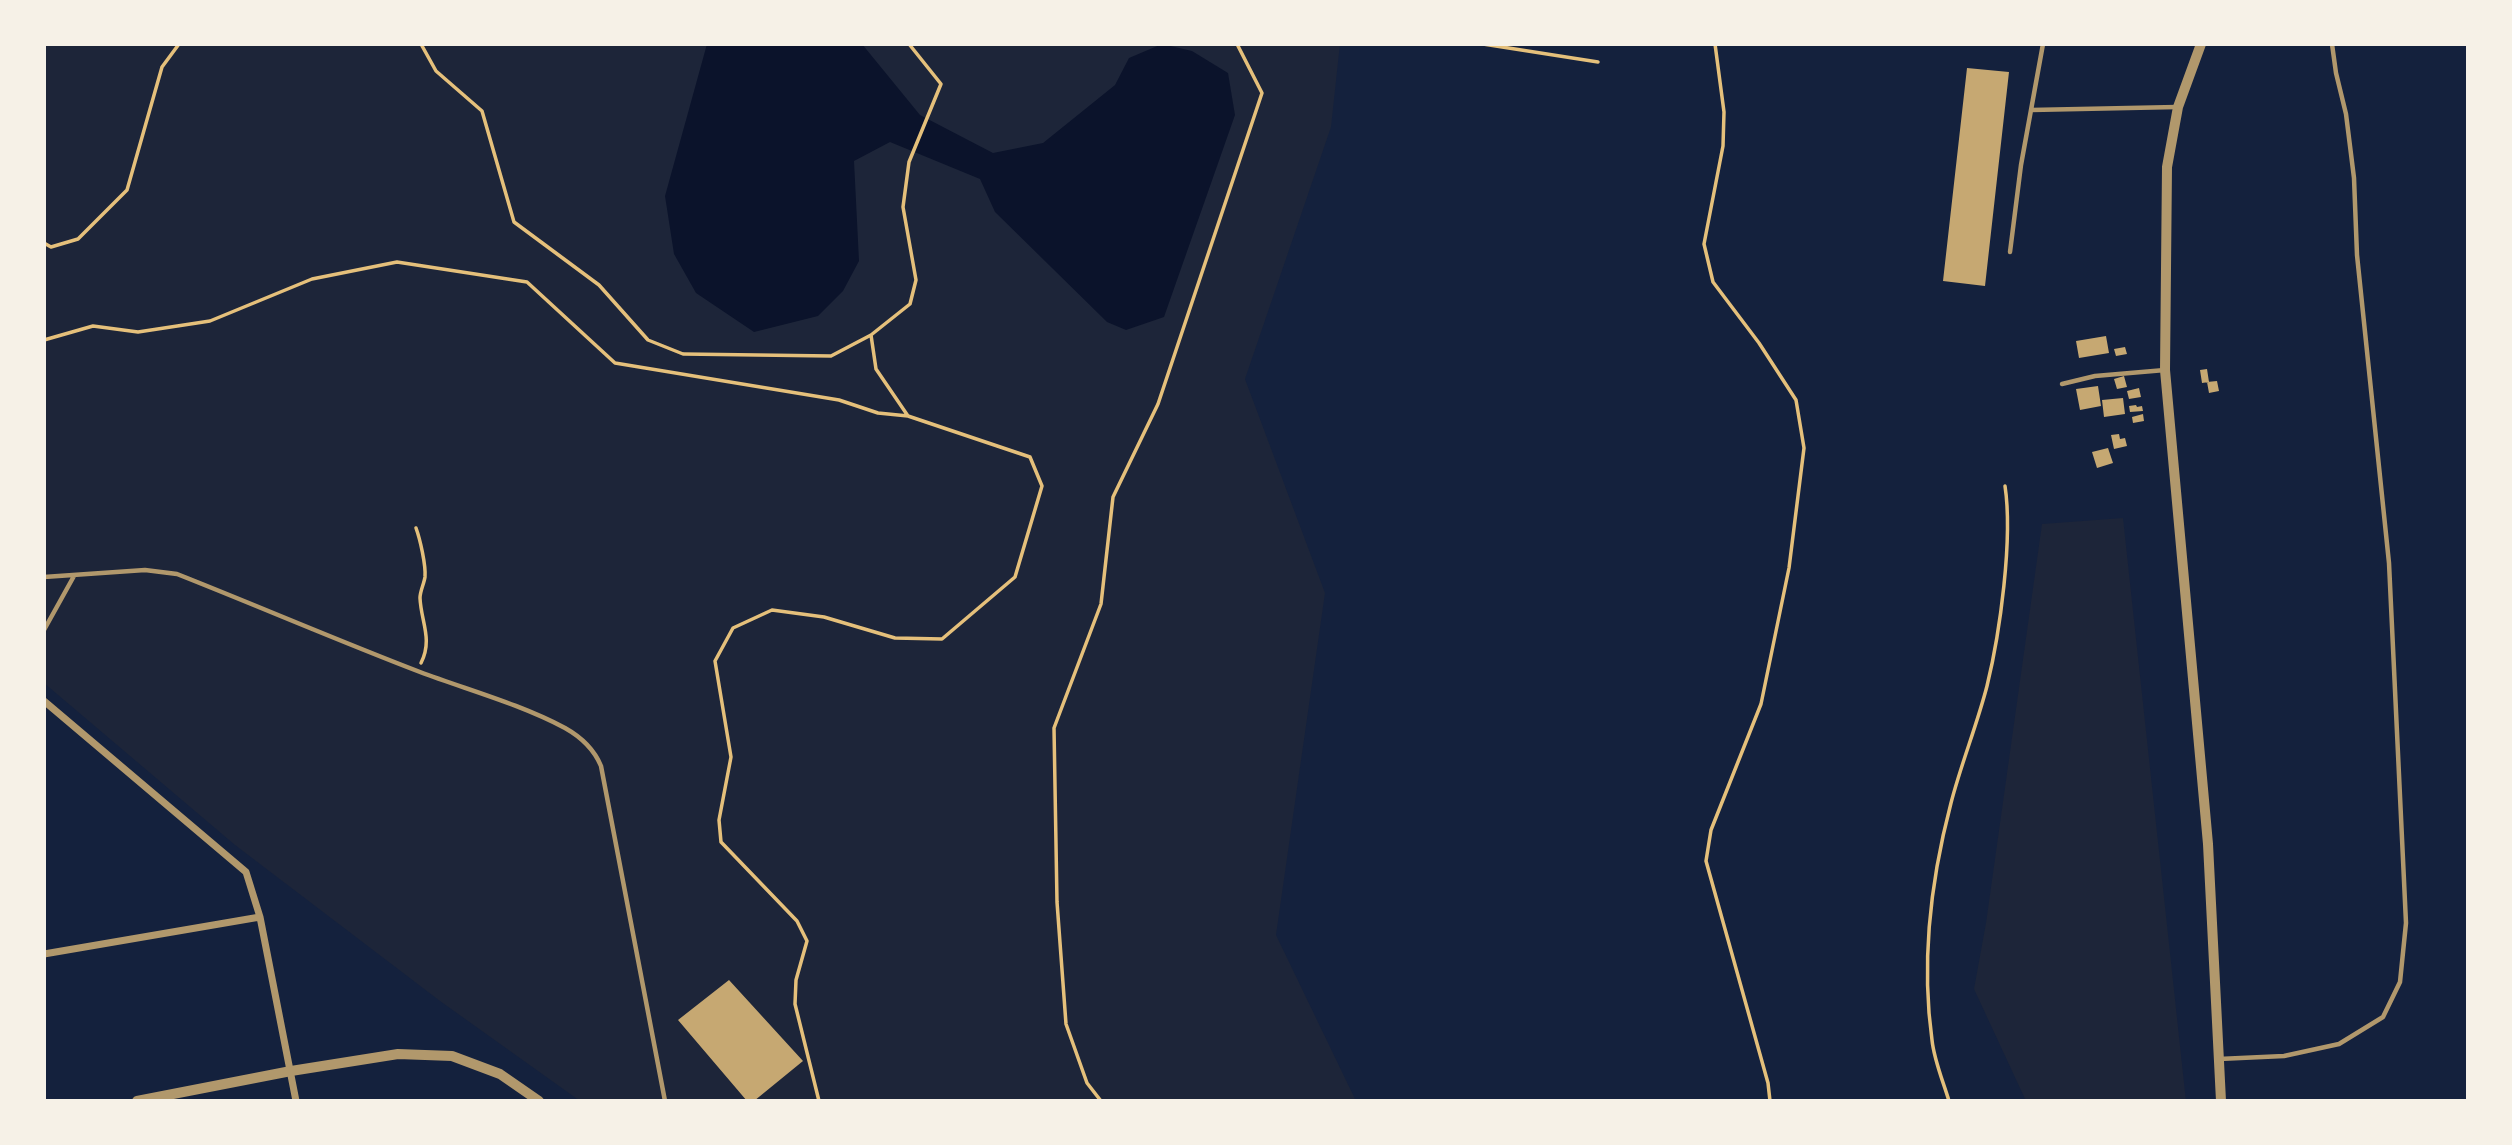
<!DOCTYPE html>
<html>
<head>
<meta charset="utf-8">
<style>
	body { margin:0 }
	#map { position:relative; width:2512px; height:1145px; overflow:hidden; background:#14213d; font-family:"Playfair Display",serif }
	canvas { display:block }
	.frame { position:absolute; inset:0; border:46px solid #f6f1e7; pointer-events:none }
</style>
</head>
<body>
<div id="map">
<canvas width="2512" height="1145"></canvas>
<div class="frame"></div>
</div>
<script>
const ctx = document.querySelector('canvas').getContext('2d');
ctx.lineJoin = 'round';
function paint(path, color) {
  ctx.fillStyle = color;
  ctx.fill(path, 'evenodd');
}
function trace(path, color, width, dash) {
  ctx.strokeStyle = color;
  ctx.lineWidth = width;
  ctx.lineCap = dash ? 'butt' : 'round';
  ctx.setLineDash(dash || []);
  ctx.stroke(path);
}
paint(new Path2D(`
	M44 44H1340L1331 127 1245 379 1325 593 1276 935 1356 1101H580L440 1001 235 845 44 683Z
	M2123 518 2186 1101H2026L1974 989 1986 923 2042 524Z`), '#1d2539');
paint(new Path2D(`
	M707 44H862L920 115 993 153 1043 143 1115 85 1129 58 1162 44 1192 51 1228 73 1235 115 1164 317 1126 330 1107 322 995 212 980 179 890 142 854 161 859 261 843 291 818 316 754 332 696 293 674 254 665 196Z`), '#0b132b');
paint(new Path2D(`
	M1967 68 2009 72 1985 286 1943 281Z
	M2106 336 2109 353 2079 358 2076 341Z
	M2125 347 2127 354 2116 356 2114 349Z
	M2207 369 2209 382 2202 383 2200 370Z
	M2124 376 2127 387 2117 389 2114 379Z
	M2217 381 2219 391 2209 393 2207 382Z
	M2098 386 2101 406 2080 410 2076 389Z
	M2139 388 2141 397 2129 399 2127 391Z
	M2123 398 2125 414 2104 417 2102 400Z
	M2136 405 2137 407 2142 406 2143 411 2130 412 2129 406Z
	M2143 414 2144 421 2133 423 2132 417Z
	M2119 434 2120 439 2125 438 2127 446 2114 449 2111 435Z
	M2108 448 2113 463 2097 468 2092 452Z
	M729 980 803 1061 754 1101H747L678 1020Z`), '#c6a872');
trace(new Path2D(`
	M421 44 436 71 482 111 514 222 599 285 648 340 683 354 831 356 871 335
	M1483 44 1598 62
	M1715 44 1724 112 1723 146 1704 244 1713 282 1759 343 1796 400 1804 448 1789 568 1761 704 1711 830 1706 861 1768 1083 1770 1101
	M44 243 51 247 78 239 127 190 162 67 179 44
	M44 340 93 326 138 332 210 321 312 279 397 262 527 282 615 363 839 400 878 413 908 416
	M416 528C420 539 426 565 425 577 424 584 420 591 420 598 421 622 433 639 421 663
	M819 1101 795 1004 796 980 807 941 797 921 721 842 719 820 731 757 715 661 733 628 772 610 824 617 895 638 942 639 1015 577 1042 486 1030 457 908 416 876 369 871 335 910 304 916 280 903 207 909 162 941 84 909 44
	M1101 1101 1087 1083 1066 1024 1057 902 1054 728 1101 604 1113 497 1158 404 1262 93 1237 44
	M1949 1101C1943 1081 1934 1060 1932 1040 1921 961 1931 879 1951 803 1961 764 1977 725 1987 686 2000 633 2013 539 2005 486`), '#e5c07b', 3.5);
trace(new Path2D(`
	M2031 110 2177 107
	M2010 252 2021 165 2043 44
	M2062 384 2095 376 2165 370
	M44 577 145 570 177 574C258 606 339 641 420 672 468 690 520 704 565 728 581 737 594 749 601 766L665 1101
	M44 630 74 576
	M2219 1059 2284 1056 2339 1044 2383 1017 2400 982 2406 923 2389 563 2357 255 2354 178 2346 114 2336 73 2332 44`), '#b1986c', 4.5);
trace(new Path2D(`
	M44 701 246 872 260 917 296 1101
	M44 954 260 917`), '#b1986c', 7);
trace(new Path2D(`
	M2201 44 2178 107 2167 167 2165 370 2208 844 2221 1101
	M137 1101 291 1071 398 1054 452 1056 500 1074 539 1101`), '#b1986c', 10);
</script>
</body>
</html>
